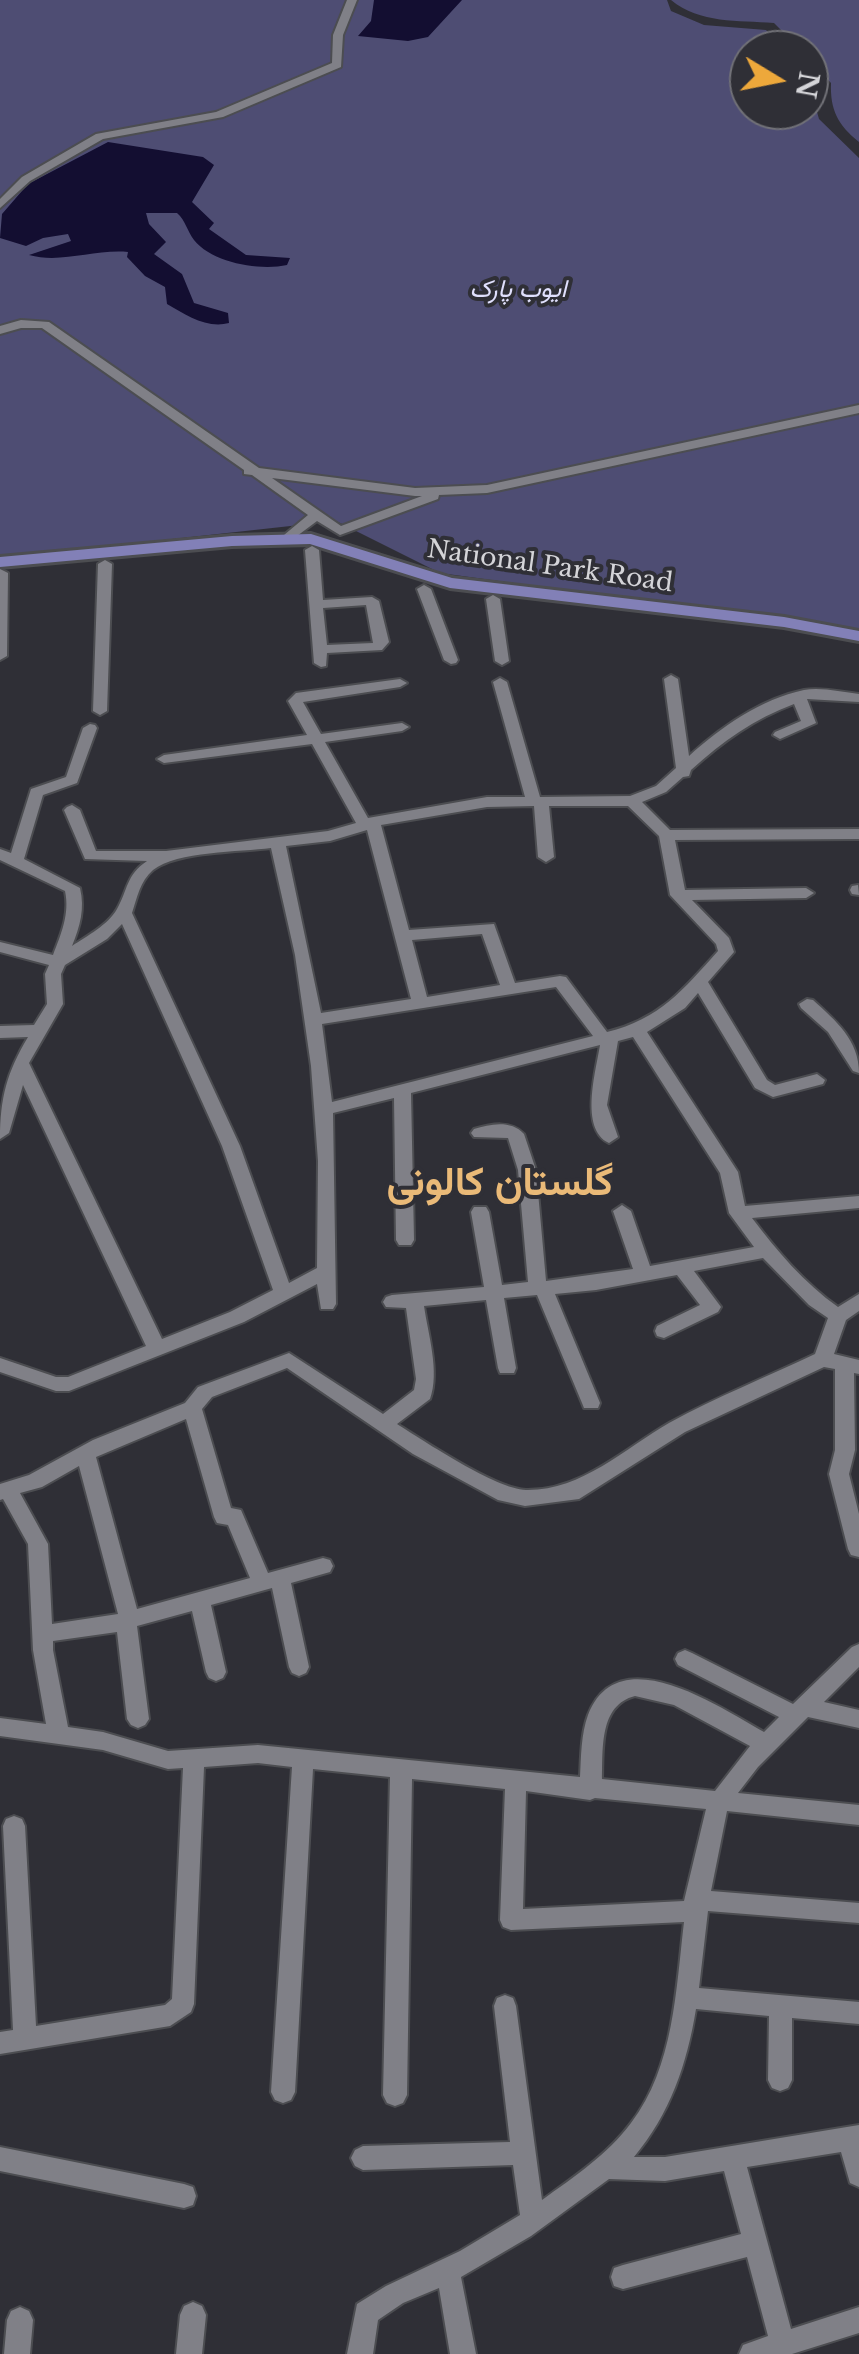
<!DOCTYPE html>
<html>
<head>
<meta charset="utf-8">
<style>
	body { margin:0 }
	#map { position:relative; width:859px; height:2354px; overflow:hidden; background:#2f2f36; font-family:"Libre Baskerville",serif }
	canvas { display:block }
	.north { position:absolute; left:729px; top:30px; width:100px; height:100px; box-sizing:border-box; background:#2f2f36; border:2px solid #717177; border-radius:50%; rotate:100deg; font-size:28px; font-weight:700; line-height:40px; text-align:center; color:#d4d4d8 }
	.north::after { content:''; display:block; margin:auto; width:35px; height:45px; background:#eda83b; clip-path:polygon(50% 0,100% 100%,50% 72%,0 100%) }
</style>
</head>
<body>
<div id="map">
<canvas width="859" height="2354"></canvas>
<div class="north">N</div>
</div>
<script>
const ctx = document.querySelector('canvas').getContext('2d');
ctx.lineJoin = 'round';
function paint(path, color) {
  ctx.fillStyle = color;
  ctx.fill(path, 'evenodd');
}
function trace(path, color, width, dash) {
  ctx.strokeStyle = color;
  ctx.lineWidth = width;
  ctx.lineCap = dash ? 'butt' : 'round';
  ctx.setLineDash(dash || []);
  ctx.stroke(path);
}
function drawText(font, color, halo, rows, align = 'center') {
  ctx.font = font + ' "Libre Baskerville",Vazirmatn,serif';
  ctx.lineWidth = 8;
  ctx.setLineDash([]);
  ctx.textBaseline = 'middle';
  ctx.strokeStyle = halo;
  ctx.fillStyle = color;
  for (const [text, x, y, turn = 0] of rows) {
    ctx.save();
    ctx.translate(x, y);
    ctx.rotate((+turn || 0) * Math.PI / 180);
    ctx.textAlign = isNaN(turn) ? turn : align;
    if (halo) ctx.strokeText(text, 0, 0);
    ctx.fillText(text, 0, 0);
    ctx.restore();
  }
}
paint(new Path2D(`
	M0 0H667L671 11 704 25 766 30 785 50H749V110H809V84L819 119 859 158V630L440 573 336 521 0 558Z
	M671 0H859V142C838 125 830 110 831 83L809 59V50H801L774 23C738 20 700 24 671 0Z`), '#4e4d73');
paint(new Path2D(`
	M374 0H462L428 37 408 41 358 36 371 21Z
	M108 142 203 157 214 165 192 202 214 223 209 229 246 255 290 258 287 265C260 271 212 263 194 240 187 231 186 221 177 213H146L149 224 166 242 154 254 182 274 194 303 228 313 229 323C207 329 186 315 167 304L165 287 145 276 127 257 128 252C94 249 61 264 29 255L71 241 68 234 43 238 26 246 0 238 2 214 28 184Z`), '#130e31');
const minor = new Path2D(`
	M347 0H357L343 35 341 67 223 117 103 139 30 181 0 208V199L22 177 96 134 216 112 332 63 333 35Z
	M21 320 49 322 259 468 415 488 487 485 859 405V413L487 493 439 495 438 499 340 535 317 521 289 542 282 538 284 535 308 515 252 475 244 474V470L42 328H21L0 334V326ZM272 478 415 496H422L341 526Z
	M312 546 319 550 323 600 372 597 379 601 389 642 382 650 327 653 326 666 321 667 314 663 305 550ZM366 605 373 643 327 645 323 608Z
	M105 560 112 564 107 711 100 715 93 711 98 564Z
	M0 569 8 573 7 656 0 660Z
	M424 585 431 589 458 660 456 663 451 664 444 660 417 589Z
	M493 595 500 599 509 661 502 665 495 661 486 599Z
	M671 675 678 679 689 756C721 727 761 699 804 690 821 687 842 692 859 694V702L807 699 816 723 780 739 773 735 775 732 801 721 794 704C754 719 723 741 691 770L689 776 683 777 666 792 642 802 670 830 859 829V839L675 840 685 890 806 888 814 893 806 898 692 900 729 938 734 952 708 982 767 1080 775 1085 817 1074 825 1080 823 1084 773 1097 755 1088 698 993 685 1008 647 1032 738 1172 745 1206 859 1196V1208L752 1218C777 1251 804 1283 838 1307L859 1294V1311L846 1320 834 1354 859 1360V1374L854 1373 855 1450 849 1474 859 1514V1557L851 1555 848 1549 829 1474 835 1450V1369L824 1367 685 1432 579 1499 525 1506 498 1500 413 1454 287 1368 212 1397 202 1409 231 1508 241 1510 268 1573 323 1558 330 1560 333 1566 330 1572 291 1583 309 1667 306 1673 299 1676 292 1673 289 1667 272 1588 211 1605 226 1672 223 1678 216 1681 209 1678 206 1672 192 1611 137 1626 149 1719 145 1725 138 1728 131 1725 127 1719 117 1632 53 1641V1650L68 1727 103 1732 168 1751 258 1745 580 1777C581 1757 581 1734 588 1715 618 1637 719 1707 764 1732L779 1717 678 1665 675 1659 678 1653 685 1650 692 1653 793 1704 852 1647 859 1644V1667L824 1702 859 1710V1728L808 1717 758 1767 738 1793 859 1805V1825L727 1811 711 1891 859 1903V1923L708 1911 699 1988 859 2002V2024L792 2018V2080L788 2088 780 2091 772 2088 768 2080 769 2016 696 2009C687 2064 670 2114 634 2157H665L859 2125V2187L850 2183 841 2152 747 2167 791 2329 859 2307V2333L792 2354H739L743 2345 768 2336 747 2257 623 2289 614 2286 611 2277 614 2268 623 2265 741 2234 724 2171 665 2181 609 2179 531 2236 461 2277 476 2354H450L439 2288 403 2303 378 2320 373 2354H347L357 2304 386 2286 460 2251 520 2215 513 2165 363 2170 355 2166 351 2158 355 2150 363 2146 510 2142 494 2006 497 1998 505 1995 513 1998 516 2006 542 2200C574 2177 608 2154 631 2123 674 2067 676 1989 684 1922L511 1930 503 1927 500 1920 505 1789 412 1779 407 2095 403 2103 395 2106 387 2103 383 2095 390 1777 313 1769 295 2092 291 2100 283 2103 275 2100 271 2092 292 1767 258 1763 204 1767 194 2004 191 2012 170 2026 0 2054V2032L13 2030 3 1826 6 1819 14 1816 22 1819 25 1826 36 2026 165 2005 172 1999 183 1768 168 1769 103 1750 0 1736V1718L46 1724 33 1650 28 1544 3 1499 0 1500V1484L29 1475 93 1440 185 1403 198 1387 289 1353 383 1414 414 1390 416 1379 406 1308 386 1307 383 1302 386 1297 392 1295 484 1287 471 1212 474 1207H486L489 1212 502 1285 528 1282 518 1170 508 1138 474 1137 471 1133 474 1129C491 1124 511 1120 524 1134L536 1170 546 1281 633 1269 613 1211 622 1205 631 1211 650 1266 754 1247 729 1213 720 1173 633 1037 618 1041 607 1105 618 1137 609 1143C579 1129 596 1071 600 1045L411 1093 414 1240 411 1245H399L396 1240 394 1098 333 1113 336 1304 333 1309H321L317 1284 244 1322 69 1391H56L0 1372V1358L56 1377H68L146 1346 23 1085 9 1133 0 1139C0 1098 7 1072 28 1037L0 1038V1026L34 1025 47 1004 45 974 49 965 0 952V942L53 955C61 934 70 914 65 891L0 860V849L11 853 31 789 66 777 83 728 90 724 95 725 97 728 77 783 43 795 24 859 80 888C85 909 80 926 72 946 87 936 108 925 117 909 128 890 126 875 147 861L85 859 64 810 67 807 72 805 80 810 96 851H166L328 831 356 823 312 744 164 763 157 759 164 755 307 735 288 701 296 693 400 679 407 683 400 687 303 702 321 734 402 723 409 727 402 731 325 742 368 818 487 797H525L493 682 500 678 507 682 540 797 630 796 656 786 676 768 664 679ZM534 806 538 857 546 862 554 857 549 806H628L659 836 670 895 716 944 718 951C683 990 660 1019 607 1032L566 977 560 976 515 983 494 924 409 930 381 825 487 807ZM367 830 411 999 321 1013 286 846 330 841ZM271 848 295 955 311 1066 318 1161 317 1268 289 1283 240 1146 132 913C137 898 140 881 153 870 177 851 240 852 271 848ZM122 924 222 1146 273 1290 230 1312 162 1339 29 1063 63 1004 61 974 65 965 107 939ZM482 934 500 985 427 997 412 940ZM556 987 593 1036 332 1102 322 1024ZM763 1258 809 1305 828 1318 815 1354C767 1377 716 1397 669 1423 624 1449 581 1491 526 1490 496 1489 424 1441 397 1424L430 1399C440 1372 428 1334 424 1306L486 1300 498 1368 500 1373H514L516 1368 504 1298 537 1295 582 1403 584 1408H598L600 1403 555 1294 596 1290 677 1275 700 1305 657 1326 655 1331 657 1336 664 1338 718 1312 721 1307 694 1271ZM186 1419 214 1517 217 1523 228 1525 250 1578 137 1609 96 1457ZM79 1466 118 1614 52 1624 48 1544 20 1493 42 1487ZM635 1696 674 1705 750 1746 715 1791 602 1779C603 1749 599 1705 635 1696ZM526 1791 590 1800 595 1798 706 1809 684 1901 523 1909Z
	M858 885 859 895 852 894 850 890 852 886Z
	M807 999 813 1000C836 1021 859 1040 859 1073L853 1071 828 1032 801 1008 799 1004Z
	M0 2147 184 2184 193 2187 196 2196 193 2205 184 2208 0 2171Z
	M193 2302 202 2306 206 2315 202 2354H176L180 2315 184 2306Z
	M20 2307 29 2311 33 2320 30 2354H4L7 2320 11 2311Z`);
const major = new Path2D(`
	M311 534 452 578 784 617 859 631V641L784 627 450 588 310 544 232 546 0 567V557L232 536Z`);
trace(minor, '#4c4d51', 4);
trace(major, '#4c4d51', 6);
paint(minor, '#808087');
paint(major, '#8280b7');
drawText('italic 25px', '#e0e0fd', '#2f2f36', [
	["ایوب پارک",518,290]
]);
drawText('25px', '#d4d4d8', '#2f2f36', [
	["National Park Road",550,567,8]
]);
drawText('bold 40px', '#eaba78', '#2f2f36', [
	["گلستان کالونی",500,1184]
]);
</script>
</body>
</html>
